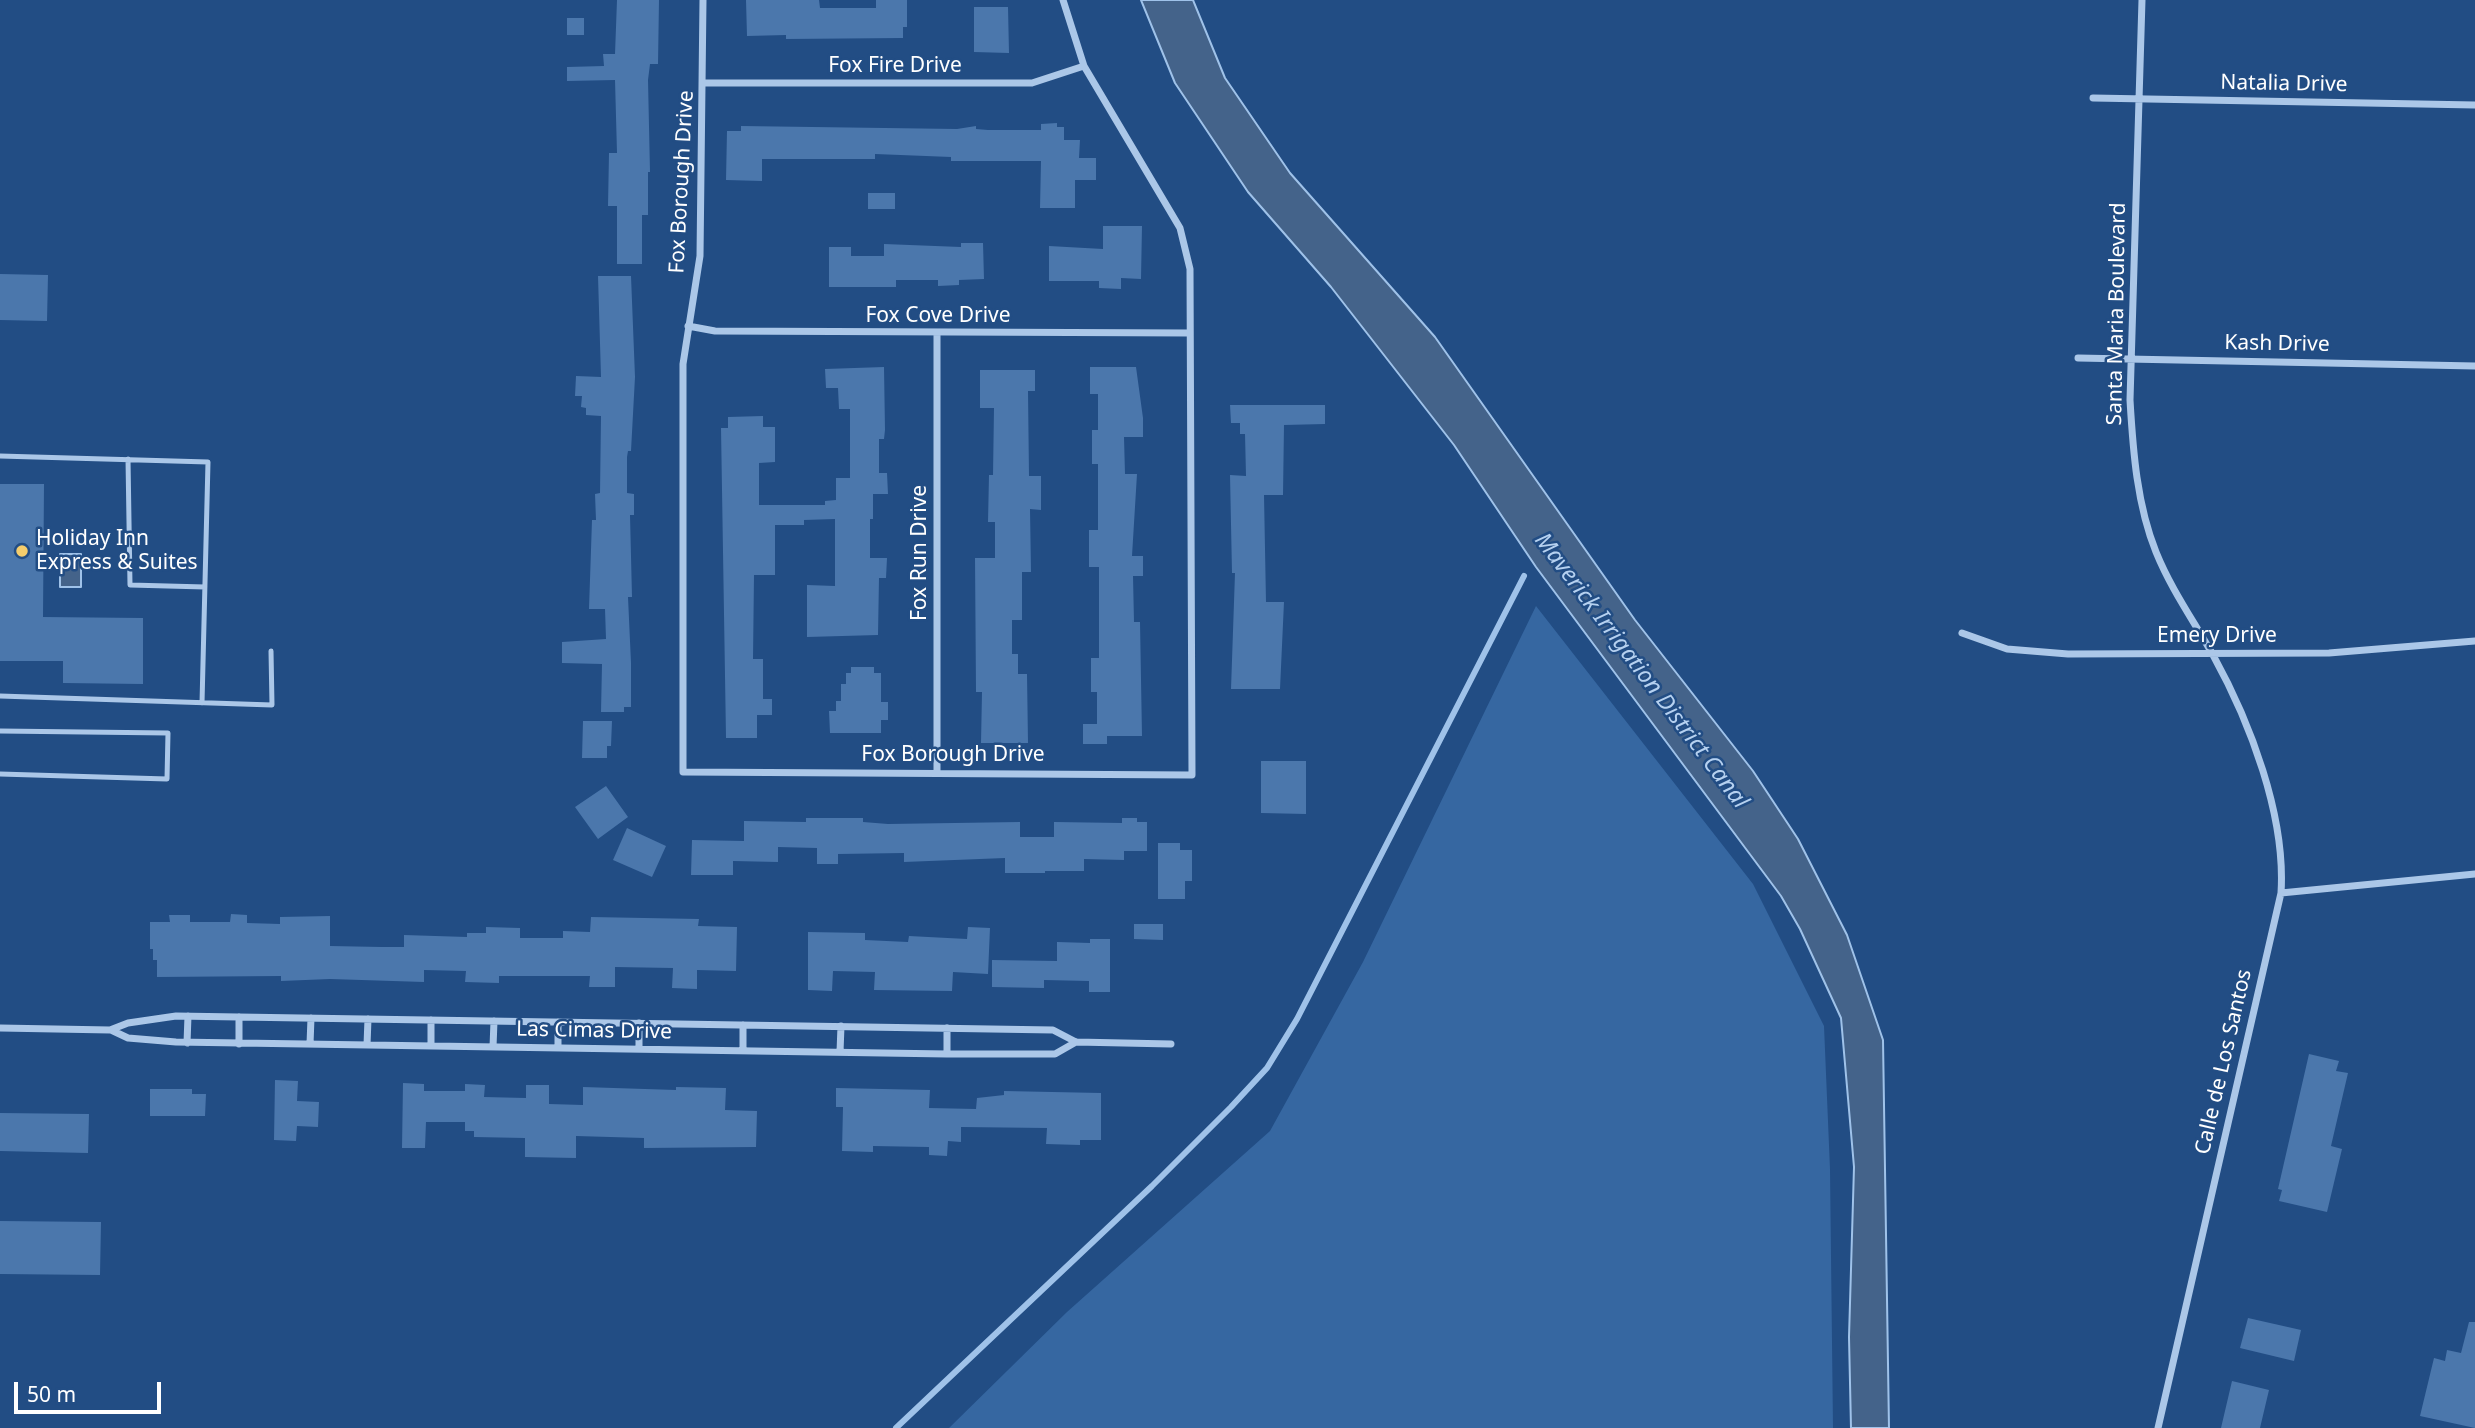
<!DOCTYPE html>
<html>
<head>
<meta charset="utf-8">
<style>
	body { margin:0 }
	#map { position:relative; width:2475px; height:1428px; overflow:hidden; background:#224d84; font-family:"Noto Sans",sans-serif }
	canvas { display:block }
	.scale { position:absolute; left:14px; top:1382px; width:147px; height:32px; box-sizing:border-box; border:4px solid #fff; border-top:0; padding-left:9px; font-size:21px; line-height:24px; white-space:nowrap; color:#fff; -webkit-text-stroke:5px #224d84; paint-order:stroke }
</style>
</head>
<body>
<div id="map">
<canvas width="2475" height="1428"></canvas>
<div class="scale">50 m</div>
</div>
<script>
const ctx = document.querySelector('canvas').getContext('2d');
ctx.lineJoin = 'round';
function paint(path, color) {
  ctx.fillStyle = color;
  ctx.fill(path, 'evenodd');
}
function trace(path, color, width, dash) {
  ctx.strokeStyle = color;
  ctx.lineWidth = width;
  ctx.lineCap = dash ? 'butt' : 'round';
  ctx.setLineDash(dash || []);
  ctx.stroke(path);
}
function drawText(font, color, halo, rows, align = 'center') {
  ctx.font = font + ' "Noto Sans",sans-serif';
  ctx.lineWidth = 5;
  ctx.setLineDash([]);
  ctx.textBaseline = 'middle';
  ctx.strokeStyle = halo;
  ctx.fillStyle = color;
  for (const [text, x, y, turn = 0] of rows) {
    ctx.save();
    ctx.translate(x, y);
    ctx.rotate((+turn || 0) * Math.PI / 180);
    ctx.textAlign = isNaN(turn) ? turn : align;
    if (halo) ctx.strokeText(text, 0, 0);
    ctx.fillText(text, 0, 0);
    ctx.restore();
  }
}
paint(new Path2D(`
	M1536 606 1753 884 1824 1026 1830 1169 1833 1428H949L1067 1312 1270 1131 1363 962Z`), '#3667a1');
const water = new Path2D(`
	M1141 0H1193L1225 78 1290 173 1435 337 1635 620 1753 771 1798 839 1847 935 1883 1040 1889 1428H1851L1849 1337 1854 1167 1841 1018 1800 929 1781 896 1536 567 1454 445 1331 287 1248 192 1175 83Z
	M60 554H81V587H60Z`);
paint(water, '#44638a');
trace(water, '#9fc2e9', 2);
trace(new Path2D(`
	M896 1428 1152 1186 1231 1107 1267 1068 1297 1019 1524 576`), '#9fc2e9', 6);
paint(new Path2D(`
	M617 0H659L658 64H650L648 80 650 172H648V215H642V264H617V206H608L609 153H617L615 80 567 81V67L604 66 603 54H615Z
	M746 0H819L820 8H876V0H907V27H903V38L786 39V35L747 36Z
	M974 7H1008L1009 53 974 52Z
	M567 18H584V35H567Z
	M1057 123V127H1064V140H1080L1079 158H1096V180H1075V208H1040L1041 161H951V157L875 154V159H762V181L726 180 727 131H741V126L957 129 976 126V129L988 130H1041V124Z
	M868 193H895V209H868Z
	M1103 226H1142L1141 279 1121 278V289L1099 288V281H1049V246L1103 249Z
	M961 243H983L984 279 959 280V285L938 286V280H896V287H829V247H851V256H884V244L961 247Z
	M0 274 48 275 47 321 0 320Z
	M598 276H631L635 377 631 451H628L627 457V493L634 494V515H630L632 597H628L631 663V707H624V712H601L602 664 562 663V642L606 639 605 609H589L592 520H596L595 494 600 493 601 416 586 415V408L581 407 582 396H575L576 376 601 377Z
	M884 367 885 430 884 439H879V473H887L888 494H873V519H870V558H887L886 578H879L878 635 807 637V585L835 586V519L804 520V525H775V575H754L753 659H763V699H772V715H757V738H726L721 428H728V417L763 416V427H775V462L759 463V505H825V501L836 500V478H850V409H839L838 388H826L825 369Z
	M1090 367H1136L1143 418V437H1124L1125 474H1137L1132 556H1143V576H1133L1134 622H1140L1142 736H1107V744H1083V724H1097V692H1091V658H1099V567H1089V530H1098V464H1092V430H1098V394H1090Z
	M980 370H1035V391H1028L1029 476H1041V510L1030 509 1031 572H1022V620H1012V654H1018V674H1027L1028 743H981L982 692H976L975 558H995V522H988L989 475H993L994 408H980Z
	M1230 405H1325V424L1284 425 1283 495H1264L1266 602H1284L1280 689H1231L1235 573H1232L1230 475 1246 476 1245 434H1240V423H1231Z
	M0 484H44L43 617 143 618V684L63 683V661H0Z
	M851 667H874V673H881V702H888V720H881V733H830L829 711H836V701H841V684H846V673H851Z
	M583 721H612L611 746H607V758H582Z
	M1261 761H1306V814L1261 813Z
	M606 786 628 817 598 839 575 807Z
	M806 818H863V822L888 824 1020 822V837H1054V822L1122 823V818H1137V822H1147V851H1124V860L1084 859V871H1045V873H1005V858L904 862V853L838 854V864H817V848L778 847V862L733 861V875H691L692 840 744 841V821L806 822Z
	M627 828 666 846 652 877 613 860Z
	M1158 843H1180V850H1192V881H1185V899H1158Z
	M231 914 247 915V923L280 924V917L330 916V946L382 947H404V935L467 937V933H486V927L520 928V938H563V931L590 932 591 917 699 919 698 926 737 927 736 971 697 970V989L672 988 673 968 615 967V987H589L590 976H499V983L465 982 466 971 424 970V982L330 979 281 981V976L157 977V960H153V949H150V922H170L169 915H190V922H230Z
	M1134 924H1163V940L1134 939Z
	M968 927 990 928 988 974 953 972 952 991 874 990 875 972 833 971 832 991 808 990V932L865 933V940L908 942 909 936 967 939Z
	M1090 939H1110V992H1089V981L1044 980V988L992 987V960L1057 961V942L1090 943Z
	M2309 1054 2339 1061 2336 1071 2348 1073 2331 1146 2342 1149 2327 1212 2279 1201 2282 1190 2278 1189Z
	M275 1080 298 1081 297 1101 319 1102 318 1127 297 1126 296 1141 274 1140Z
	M403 1083 424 1084V1091H465V1084L485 1085 484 1097 526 1098V1085H549V1104L583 1105V1087L676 1090V1087L726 1088 725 1110 757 1111 756 1147 644 1148V1138L576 1136V1158L525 1157V1138L474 1137V1131H465V1122H426L425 1148H402Z
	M836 1088 930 1090 929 1108 976 1109 977 1098 1004 1095V1091L1101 1093V1140H1080V1145L1046 1144 1047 1128 961 1127V1142L948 1141 947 1156 929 1155V1147L873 1146V1152L842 1151 843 1107H836Z
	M150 1089H192V1094H206L205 1116H150Z
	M0 1113 89 1114 88 1153 0 1151Z
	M0 1221 101 1222 100 1275 0 1274Z
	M2248 1318 2301 1330 2294 1361 2240 1348Z
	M2469 1322H2475V1428L2420 1416 2434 1358 2445 1361 2447 1350 2461 1353Z
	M2232 1381 2269 1390 2260 1428H2221Z`), '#4b77ac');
trace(new Path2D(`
	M0 456 208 462 202 703
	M128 459 130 585 205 587
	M0 696 272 705 271 651
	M0 731 168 733 167 779 0 774`), '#abc7e8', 5);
trace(new Path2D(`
	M703 0 700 256 683 364V772L1192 775 1190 269 1180 228 1084 66 1063 0
	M2142 0 2130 400C2133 451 2137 505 2156 552 2171 589 2193 620 2213 655 2250 722 2286 816 2281 893L2158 1428
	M704 83H1032L1084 66
	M2093 98 2475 105
	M688 326 715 331 1189 333
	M937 334V773
	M2078 358 2475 366
	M1962 633 2007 649 2068 654 2329 653 2475 641
	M2281 893 2475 874
	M0 1028 110 1030 128 1023 176 1016 1053 1030 1076 1042 1171 1044
	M111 1030 128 1038 176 1042 947 1054H1055L1076 1042
	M187 1043 188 1016
	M239 1044V1017
	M310 1044 311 1018
	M367 1045 368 1019
	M431 1046V1020
	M493 1047 494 1021
	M558 1048V1022
	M639 1049V1023
	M743 1050V1025
	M840 1052 841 1026
	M947 1054V1028`), '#abc7e8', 7);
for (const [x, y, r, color] of [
	[22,551,7,"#f4cd6d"]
]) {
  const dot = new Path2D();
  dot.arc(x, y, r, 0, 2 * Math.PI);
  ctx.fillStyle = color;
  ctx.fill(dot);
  trace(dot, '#224d84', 2.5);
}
drawText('21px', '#fff', '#224d84', [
	["Fox Fire Drive",895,66],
	["Natalia Drive",2284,84,1],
	["Fox Borough Drive",682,182,-87],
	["Santa Maria Boulevard",2117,314,-89],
	["Fox Cove Drive",938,316],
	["Kash Drive",2277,344,1],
	["Fox Run Drive",920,553,-90],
	["Emery Drive",2217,636],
	["Fox Borough Drive",953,755],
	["Las Cimas Drive",594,1031,1],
	["Calle de Los Santos",2224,1062,-77]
]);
drawText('21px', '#fff', '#224d84', [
	["Holiday Inn",36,539],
	["Express & Suites",36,563]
], 'left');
drawText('italic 23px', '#b6d1f0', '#224d84', [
	["Maverick Irrigation District Canal",1641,671,53]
]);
</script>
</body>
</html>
